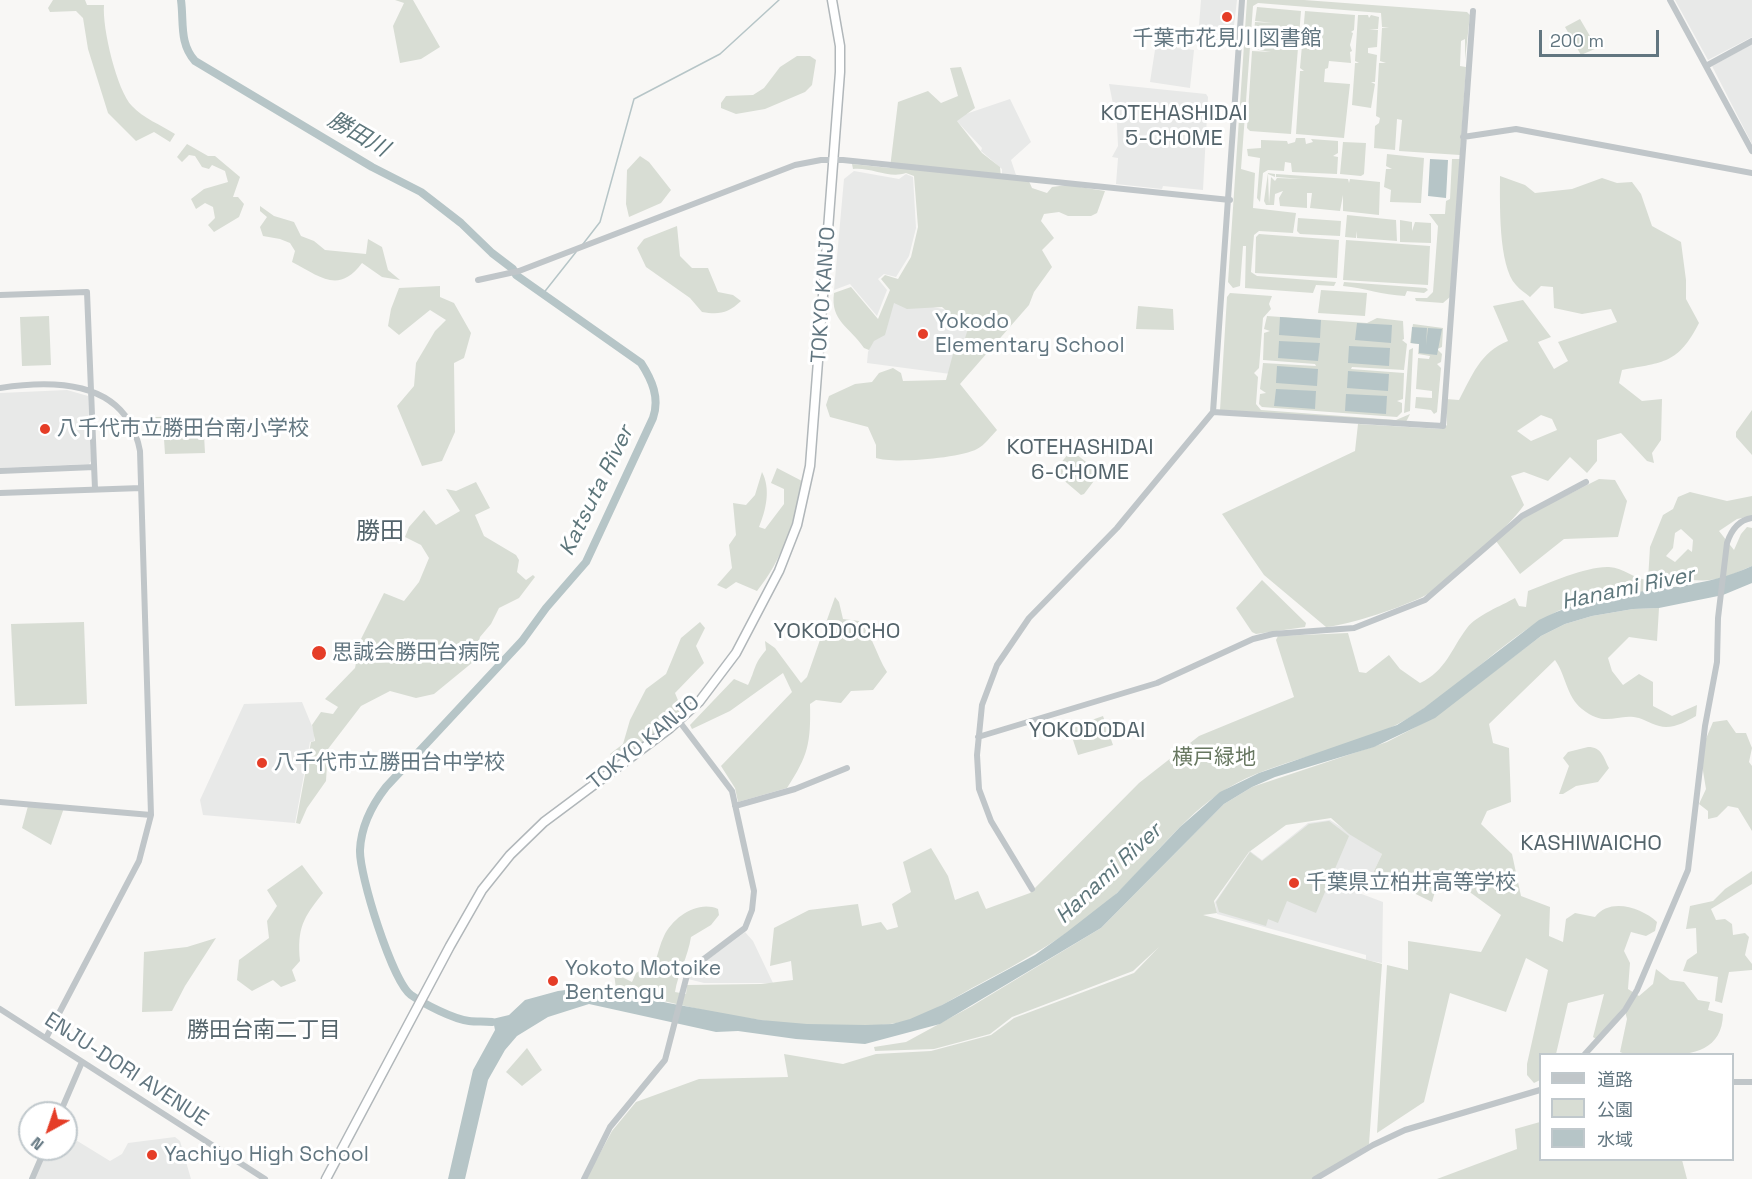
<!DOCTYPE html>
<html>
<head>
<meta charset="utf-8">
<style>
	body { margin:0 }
	#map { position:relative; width:1752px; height:1179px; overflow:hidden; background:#f8f7f5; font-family:"Space Grotesk","Noto Sans JP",sans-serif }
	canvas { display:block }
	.legend { position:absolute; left:1539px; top:1053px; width:195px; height:108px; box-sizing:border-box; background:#fff; border:2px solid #c0c8cc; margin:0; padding:8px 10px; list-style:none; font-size:18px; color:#627680 }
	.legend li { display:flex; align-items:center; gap:12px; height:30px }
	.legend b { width:30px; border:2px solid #c0c8cc }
	.north { position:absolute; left:18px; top:1101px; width:60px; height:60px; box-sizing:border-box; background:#fff; border:2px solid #c0c8cc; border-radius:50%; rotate:220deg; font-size:16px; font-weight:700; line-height:24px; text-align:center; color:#627680 }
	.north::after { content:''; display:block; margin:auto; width:21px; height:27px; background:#e53d27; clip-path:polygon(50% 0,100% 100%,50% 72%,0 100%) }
	.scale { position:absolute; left:1539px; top:30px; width:120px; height:27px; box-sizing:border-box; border:3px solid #627680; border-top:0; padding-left:8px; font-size:18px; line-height:21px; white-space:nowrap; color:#627680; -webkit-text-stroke:4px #fff; paint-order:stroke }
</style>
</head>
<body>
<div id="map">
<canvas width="1752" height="1179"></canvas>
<ul class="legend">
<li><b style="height:8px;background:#c0c6c9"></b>道路</li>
<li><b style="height:16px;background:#d8ddd4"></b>公園</li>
<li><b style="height:16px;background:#b6c5c7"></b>水域</li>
</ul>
<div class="north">N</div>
<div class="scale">200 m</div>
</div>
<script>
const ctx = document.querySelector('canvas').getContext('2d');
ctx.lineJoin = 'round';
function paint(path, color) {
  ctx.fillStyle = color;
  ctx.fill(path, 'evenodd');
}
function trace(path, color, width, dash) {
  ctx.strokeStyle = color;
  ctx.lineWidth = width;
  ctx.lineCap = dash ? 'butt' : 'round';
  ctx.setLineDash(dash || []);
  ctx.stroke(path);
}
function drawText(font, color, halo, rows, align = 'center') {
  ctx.font = font + ' "Space Grotesk","Noto Sans JP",sans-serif';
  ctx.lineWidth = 6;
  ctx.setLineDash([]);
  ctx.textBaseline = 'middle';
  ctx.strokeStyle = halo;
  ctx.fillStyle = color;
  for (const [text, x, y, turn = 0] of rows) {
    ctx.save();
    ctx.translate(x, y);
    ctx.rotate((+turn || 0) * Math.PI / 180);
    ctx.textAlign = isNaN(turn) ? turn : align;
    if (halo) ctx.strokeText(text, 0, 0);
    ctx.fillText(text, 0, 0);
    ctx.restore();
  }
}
paint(new Path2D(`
	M1201 0H1237L1232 42 1198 38Z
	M1675 0H1752V37L1708 60Z
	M1157 37 1178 39 1177 48 1194 50 1190 88 1150 82Z
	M1752 44V144L1712 66Z
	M1109 84 1206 94 1208 97 1203 190 1163 186 1162 189 1116 184 1118 158 1112 157 1118 146 1117 124Z
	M1010 99 1031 142 1011 160 1016 175 1002 174V169L981 151 982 148 954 118Z
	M854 171 899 179 906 174 913 177 916 228 909 256 896 277 884 274 878 279 887 290 877 316 850 284 834 290 844 179Z
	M890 298 976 316 958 375 867 363 868 352Z
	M67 390 88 396 91 461 89 464 0 468V393Z
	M302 702 314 731V741L310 742 295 823 203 815 200 800 244 704Z
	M1330 820 1382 854 1373 873 1365 869 1359 893 1383 902 1382 963 1366 960V955L1217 914 1215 902 1250 851 1262 860 1308 823Z
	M745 932 753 941 773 983H704L688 979 695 969Z
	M66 1134 110 1161 122 1154 128 1143 175 1137 180 1141 191 1179H34L47 1149H66Z`), '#e8e9e8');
paint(new Path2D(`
	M53 0H85L87 5H104C102 28 117 91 132 106 143 118 161 125 175 134L170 142 154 132 136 141 108 113 88 49 83 18 76 11 50 12 48 8Z
	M395 0H413L440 47 421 59 400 63 393 26 404 3Z
	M1247 0H1304L1467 12 1470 15 1465 60V39L1461 41 1460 66 1466 67 1460 155 1399 151 1402 120 1397 119 1395 150 1374 148 1375 126 1379 123 1380 118 1376 116 1379 63H1386L1380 61 1382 28H1389L1382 27 1381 13 1258 3 1253 6 1241 169 1255 173 1253 208 1296 213 1293 233 1259 231 1254 235 1251 272 1257 276 1336 282 1334 286 1316 285 1313 293 1245 288 1246 246H1243L1240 286 1233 288 1228 282Z
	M1257 7 1301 11 1291 134 1250 131 1247 128 1252 51 1271 52 1253 49V43H1262L1253 41 1255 22 1273 23 1255 21Z
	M1305 11 1355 15 1354 30 1351 32 1353 33 1350 45 1352 51 1350 52 1351 63 1329 61 1328 68 1325 69 1324 82 1350 84 1344 138 1296 134 1300 71H1304L1300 68Z
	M1358 15H1368L1369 18 1371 15 1379 17 1378 29H1369L1378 30 1377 47 1368 48V53L1377 55 1375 82H1371L1375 84 1371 108 1352 105 1355 63H1359L1355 61Z
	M1580 19 1597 48 1581 55 1565 27Z
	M797 56H810L816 60 812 85 805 92 765 109 736 114 721 108V103L726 96 753 95 764 88 780 67Z
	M961 67 975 108 957 121 982 153 1000 167 1001 178 1028 179 1032 188 1047 193 1052 187 1067 185 1105 191 1097 213 1091 216H1068L1059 212 1044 214 1041 221 1054 238 1042 250 1052 267 1034 292 1029 305 960 384 997 430C991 436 985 445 977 449 961 458 893 464 876 458V445L868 427 830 417 826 405 829 396 855 384 872 382 879 373 893 368 901 373 903 381 946 380 953 354 961 350 968 329 955 323V318L942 307 907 309 894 303 885 335 874 341 869 350 864 348C850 327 830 321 834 293L851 287 878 319 890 290 881 279 885 275 898 279 911 257 918 227 914 176 906 173C889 179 871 167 853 169L852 164 890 168 898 102 928 91 941 103 958 96 950 68Z
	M1296 138H1305L1306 144 1313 142 1311 139 1338 141V153L1333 156 1338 157 1337 174 1292 172 1291 163 1285 162 1284 171 1268 170 1263 173 1260 202 1257 198 1260 158 1248 156 1247 149 1261 148V140L1287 141 1288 144 1295 142Z
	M1343 142 1366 143 1364 174 1361 176 1340 174Z
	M187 144 208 156H215L240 177 233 197H238L244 204 239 217 214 232 208 225 215 218 213 207 205 203 196 209 191 199 204 189 228 182 225 171 212 165 209 169 202 167 195 156 189 155 182 162 177 157Z
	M1387 154 1424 158 1421 203 1390 202 1391 190 1384 187 1386 169H1392L1386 166Z
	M640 156 649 162 671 190 661 203 629 217 626 204 627 170Z
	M1452 159H1460L1450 297 1443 303 1416 301 1415 298H1427L1433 292 1438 226 1429 214H1445L1446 201 1450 199Z
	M1268 173 1275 174V177L1268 174 1269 204 1271 177 1275 181 1277 178 1303 179 1276 177V174L1348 179 1349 183 1350 179 1380 182 1379 215 1343 211V195L1340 211 1310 208 1312 193H1307V208L1280 206 1279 198 1283 191 1275 194 1274 205H1266L1264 201Z
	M1500 176 1525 185 1535 193 1572 189 1602 178 1617 183 1632 182 1641 194 1652 226 1681 242 1686 280V299L1699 323C1678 364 1664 362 1622 370L1619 383 1642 401 1662 399 1661 440 1652 453 1654 463 1647 461 1621 433 1597 440V461L1587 473 1570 457 1548 481 1524 472 1511 476 1524 505C1508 528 1450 582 1426 595 1406 606 1349 625 1326 627L1264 575 1222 514 1355 451 1358 424 1442 429 1447 425 1446 399 1459 400C1472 376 1480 352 1508 341L1493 306 1523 300 1551 337 1538 342 1554 369 1568 361 1558 342 1617 322 1611 309 1582 314 1554 308 1553 287 1541 286 1530 297C1526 293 1520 290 1516 285 1498 266 1500 202 1500 176ZM1541 415 1552 419 1557 430 1531 441 1517 431Z
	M260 206 274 216 294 222 301 236 314 241 325 250 366 254 368 239 382 247 388 270 400 280 382 277 362 263C338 295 320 276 292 262L295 251 290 243 280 239 263 236 260 227 267 217 260 211Z
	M1347 215 1396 220 1397 241 1357 238V231L1356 238 1345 237Z
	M1298 218 1341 221 1340 236 1300 234 1297 231Z
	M1400 220 1412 222V231L1415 222 1431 223V243L1400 242Z
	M677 226 680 256 692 268H708L718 292 733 295 741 301C728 313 720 315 702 312L690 298 646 267 637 248 644 239Z
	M1259 234 1339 240 1337 278 1255 273 1256 237Z
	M1346 240 1430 246 1428 285 1343 280Z
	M1344 282 1426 288 1428 290 1424 293 1407 291 1405 296C1382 295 1365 288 1343 286Z
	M440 286V297L454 303 471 333 464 358 454 363 455 432 442 461 422 466 397 406 414 386 416 363 435 331 446 320 430 310 399 335 388 326 391 309 399 288Z
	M1321 290 1367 293 1365 316 1318 313Z
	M1230 293 1272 296 1269 304 1271 309 1263 318 1259 368 1254 373 1258 377 1256 404 1261 410 1396 420 1410 414 1406 422 1220 410 1227 297Z
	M1138 306 1173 309 1174 330 1136 329Z
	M49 316 51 365 22 366 20 317Z
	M1267 316 1367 323 1377 318 1403 321 1404 339 1402 340 1407 344 1404 370 1352 367 1351 369 1404 373 1403 399 1397 401 1402 403V412L1397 417 1262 407 1259 404 1260 394 1266 393 1260 389 1263 363 1316 366 1315 364 1263 360 1264 333 1270 331 1264 329Z
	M1413 324 1443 328 1442 347 1437 349 1442 354 1441 362 1437 364 1441 368 1437 412 1434 414 1431 410 1415 408 1416 397 1432 398V391L1416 389 1418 358 1429 359 1430 356 1418 354 1419 344 1410 343Z
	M1413 348 1410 411 1404 413 1409 350Z
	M1752 410V455L1736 437V432Z
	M203 416 205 453 165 454 164 439 155 417Z
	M1071 450 1100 473 1084 494 1081 495 1054 472Z
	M777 468 802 481C796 520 782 560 757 591L736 582 726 589 717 585 732 568 729 545 736 535 733 503 746 505 755 495 762 472C771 489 766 510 759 527L765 529 784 504V489L771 483Z
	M1599 479 1615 480 1627 501 1618 537 1564 539 1520 574 1496 541 1527 515Z
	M476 482 490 508 475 515 484 536 516 555 519 560 517 572 526 580 533 575 535 577 519 598 499 608 491 624 480 637 473 662 434 694 416 698 390 691 361 706 328 749 326 781 307 808 300 824 296 823 311 742 315 741 312 725 321 712 333 714 338 707 325 699 355 668 361 639 384 593 404 601 419 582 429 558 421 545 405 537 409 527 424 510 436 525 460 511 446 489 456 491Z
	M1690 492 1727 501 1752 496V516L1737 519 1719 531 1734 550 1741 534 1747 527 1752 528V566C1722 579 1711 584 1679 578 1672 582 1665 587 1658 590 1627 603 1589 596 1558 611 1498 641 1455 695 1396 725 1346 751 1287 757 1237 783 1188 809 1157 855 1118 892 1075 933 1023 961 972 988 947 1002 919 1021 890 1024 804 1035 699 1011 616 989L614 973 632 982 636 973 655 962C658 954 660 944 664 936 673 917 698 900 718 909L719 915 711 925 691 937C688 957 678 973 675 992L686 994 687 985 761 984 793 980 791 961 770 966 774 928 809 910 858 904 862 926 881 922 887 930 898 927 892 904 911 892 903 862 931 848 948 876 955 900 978 891 986 909 1030 893 1139 783 1199 736 1294 697 1276 640 1278 636 1348 633 1359 672 1366 673 1389 655 1400 669 1420 683C1446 671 1451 649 1467 628 1477 615 1501 606 1515 598L1519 606 1526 607 1528 591C1549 583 1587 566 1609 567 1624 568 1634 579 1648 580L1650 547 1663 515 1673 509 1678 497ZM1681 529 1693 540 1692 552 1688 549 1675 562 1666 556 1673 548 1675 533Z
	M1262 580 1306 623 1305 627 1256 634 1252 632 1236 608Z
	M835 597 839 602 843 619 859 621C873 635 876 655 887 672L873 690 851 691 841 703 816 700 810 704C811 743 808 756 787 788L738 802 735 788 721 766 792 692 783 673 730 711 692 729 690 725 734 679 748 685C756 669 753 665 766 650L765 641 775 648 801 683 807 677Z
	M1659 608 1657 641 1629 637 1608 658 1612 671 1623 685 1639 674 1653 682V706L1672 716 1697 705 1696 716C1687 721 1677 727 1666 727 1657 727 1648 721 1639 718 1617 712 1607 729 1582 709 1566 696 1566 675 1555 660L1489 724 1493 743 1509 748 1511 802 1487 811 1481 824 1512 854 1521 896 1550 907 1549 936 1563 942 1566 919 1575 913 1595 917C1610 897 1642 908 1657 922L1655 931 1646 936 1631 932 1624 951 1630 963 1628 989 1639 996 1653 984 1656 969 1670 980 1684 982 1698 1000 1710 1002 1708 1010 1723 1014C1722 1066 1661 1054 1625 1054L1620 1052 1627 1019 1624 1007 1596 1039 1593 1037 1604 994 1568 1003 1556 1054H1540V1080L1534 1083 1527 1075V1064L1548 970 1526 958 1506 1012 1450 993 1424 1102 1377 1133 1387 965 1408 970V941L1481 952 1501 915 1441 871 1432 902 1373 873 1382 854 1349 834 1331 818 1286 825 1249 852 1214 901 1217 913 1203 915 1382 964 1369 1144 1312 1179H586L612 1131 636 1102 699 1079 788 1077 784 1054 843 1064 876 1054 931 1051 991 1035 1014 1018 1134 973 1159 947 1133 971 1012 1017 990 1034 934 1049 875 1051 874 1047 906 1042 972 1006 1101 928 1224 804 1252 787 1387 742 1433 718 1541 636 1565 624 1592 616 1633 609Z
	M84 622 87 704 15 706 11 624Z
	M700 622 705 628 696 646 704 663 675 693 682 710 641 744 613 762 610 754 623 744 630 720 646 689 666 674 681 638Z
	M1103 716 1113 745 1078 755 1069 728Z
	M1727 720 1736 733H1746L1752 748 1749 762 1752 766V831L1738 808 1728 806 1717 817 1708 819V811L1699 804 1706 789 1700 753 1713 722Z
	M1588 747C1602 747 1603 757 1609 768L1598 782 1576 786 1563 794H1559L1569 766 1563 758 1568 752Z
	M28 806 64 808 51 845 22 828Z
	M1329 821 1349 836 1316 913 1287 901 1278 923 1268 919 1266 926 1219 912 1216 902 1250 852 1262 861 1309 824Z
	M302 865 323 893C303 918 297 928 300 961L292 970 296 981 281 987 273 980 252 991 237 980 239 960 269 938 267 921 277 906 267 890Z
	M1752 871V884L1711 909 1716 920 1725 919 1732 924 1733 935 1745 933 1749 937 1745 955 1752 964V970L1729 972 1722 1003 1715 1001 1718 977 1683 971 1687 960 1697 953 1696 928 1686 929 1690 906 1713 901 1725 889Z
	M216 938 185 986 172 1011 142 1012 144 952 187 947Z
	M527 1048 542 1070 522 1086 506 1072Z
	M1540 1122V1160H1682L1687 1179H1437L1517 1149 1515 1129Z`), '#d8ddd4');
paint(new Path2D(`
	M1430 159 1448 160 1446 198 1428 196Z
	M1280 317 1321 320 1320 338 1279 335Z
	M1357 323 1392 325 1391 343 1355 340Z
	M1412 327 1427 328 1426 345 1428 328 1442 329 1437 355 1419 353V344L1411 343Z
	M1279 341 1320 343 1318 361 1278 358Z
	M1349 346 1390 348 1389 366 1348 363Z
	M1277 366 1318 369 1317 386 1276 383Z
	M1348 371 1389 374 1388 391 1347 388Z
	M1276 389 1316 391 1315 409 1274 406Z
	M1346 394 1387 396 1386 414 1345 411Z
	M1752 566V583L1723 595 1659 608 1633 609 1592 616 1565 624 1541 636 1435 718 1374 747 1275 777 1252 787 1224 804 1101 928 940 1024 865 1044 796 1039 738 1031 716 1032 589 1004 548 1017 517 1036 505 1050 488 1080 465 1179H448L473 1070 495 1030 494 1025 484 1021 509 1015 525 1000 558 991 596 986 668 1003 761 1020 807 1024 866 1025 892 1024 910 1019 942 1005 1035 955 1067 932 1117 893 1180 827 1220 792 1259 773 1397 725 1424 708 1539 620C1561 609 1585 600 1609 596 1658 588 1706 587 1752 566Z`), '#b6c5c7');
trace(new Path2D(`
	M583 244 600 222 634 99 720 54 779 0
	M542 295 576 252`), '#b6c5c7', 1.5);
trace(new Path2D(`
	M181 0C184 22 179 43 195 61L372 167 421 192 461 223 492 253 513 269 516 275 641 363C652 380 660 398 653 418L586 562 546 608 522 641 386 787C372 805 361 827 360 850 359 874 392 981 411 995 424 1004 453 1019 469 1021 477 1022 484 1021 492 1022`), '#b6c5c7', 8);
const trunk = new Path2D(`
	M326 1179 450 946 482 890 510 855 544 822 670 728 699 702 736 653 779 571 797 525 810 466 840 72V46L832 0`);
trace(trunk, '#b1b7ba', 11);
trace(new Path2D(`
	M1670 0 1752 151
	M1706 66 1752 41
	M1463 137 1516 129 1752 173
	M478 280 519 271 795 165 821 160H843L1230 200
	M0 295 87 292 95 489
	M0 388C57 379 127 381 140 451L151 815 139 861 46 1038
	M1213 412 1443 426 1473 11
	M0 471 94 467
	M0 493 141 488
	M978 737 1157 683 1253 639 1273 634 1354 628 1425 600 1522 516 1586 482
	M0 802 151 815
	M735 806 795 789 847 768
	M1032 889 991 821 979 789 977 755 982 705 997 665 1029 618 1117 528 1213 412 1242 0
	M0 1009 265 1179
	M1585 1054 1625 1010 1637 990 1688 870 1705 726 1717 662 1718 618 1727 543C1731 531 1738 520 1752 518
	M1732 1082H1752
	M60 1113 82 1062
	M32 1179 45 1149
	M584 1179 610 1127 665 1060 687 975 692 968 745 928 752 910 754 891 732 791 679 721
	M1315 1179 1373 1145 1405 1130 1540 1090`), '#c0c6c9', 6);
trace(trunk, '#fff', 8);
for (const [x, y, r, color] of [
	[1227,17,6,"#e53d27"],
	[923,334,6,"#e53d27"],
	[45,429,6,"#e53d27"],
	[319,653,8,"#e53d27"],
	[262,763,6,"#e53d27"],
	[1294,883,6,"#e53d27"],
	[553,981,6,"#e53d27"],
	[152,1155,6,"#e53d27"]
]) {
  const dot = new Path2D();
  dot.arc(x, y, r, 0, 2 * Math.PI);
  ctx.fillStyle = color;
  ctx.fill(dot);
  trace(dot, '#fff', 2);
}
drawText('21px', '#627680', '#fff', [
	["千葉市花見川図書館",1227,39,"center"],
	["Yokodo",935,322],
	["Elementary School",935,346],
	["八千代市立勝田台南小学校",57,429],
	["思誠会勝田台病院",332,653],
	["八千代市立勝田台中学校",274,763],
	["千葉県立柏井高等学校",1306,883],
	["Yokoto Motoike",565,969],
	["Bentengu",565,993],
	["Yachiyo High School",164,1155]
], 'left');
drawText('21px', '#627680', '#fff', [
	["TOKYO KANJO",824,295,-86],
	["TOKYO KANJO",644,743,-39],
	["ENJU-DORI AVENUE",126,1070,33]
]);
drawText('21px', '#687861', '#fff', [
	["横戸緑地",1214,758]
]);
drawText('22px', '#54646b', '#fff', [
	["KOTEHASHIDAI",1174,114],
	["5-CHOME",1174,139],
	["KOTEHASHIDAI",1080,448],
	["6-CHOME",1080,473],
	["YOKODOCHO",837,632],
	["YOKODODAI",1087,731],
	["KASHIWAICHO",1591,844],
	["勝田台南二丁目",264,1031]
]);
drawText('italic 22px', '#5d767b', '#fff', [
	["勝田川",358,135,30],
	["Katsuta River",597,491,-64],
	["Hanami River",1628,589,-12],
	["Hanami River",1109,874,-43]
]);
drawText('24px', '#54646b', '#fff', [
	["勝田",380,532]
]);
</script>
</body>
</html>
